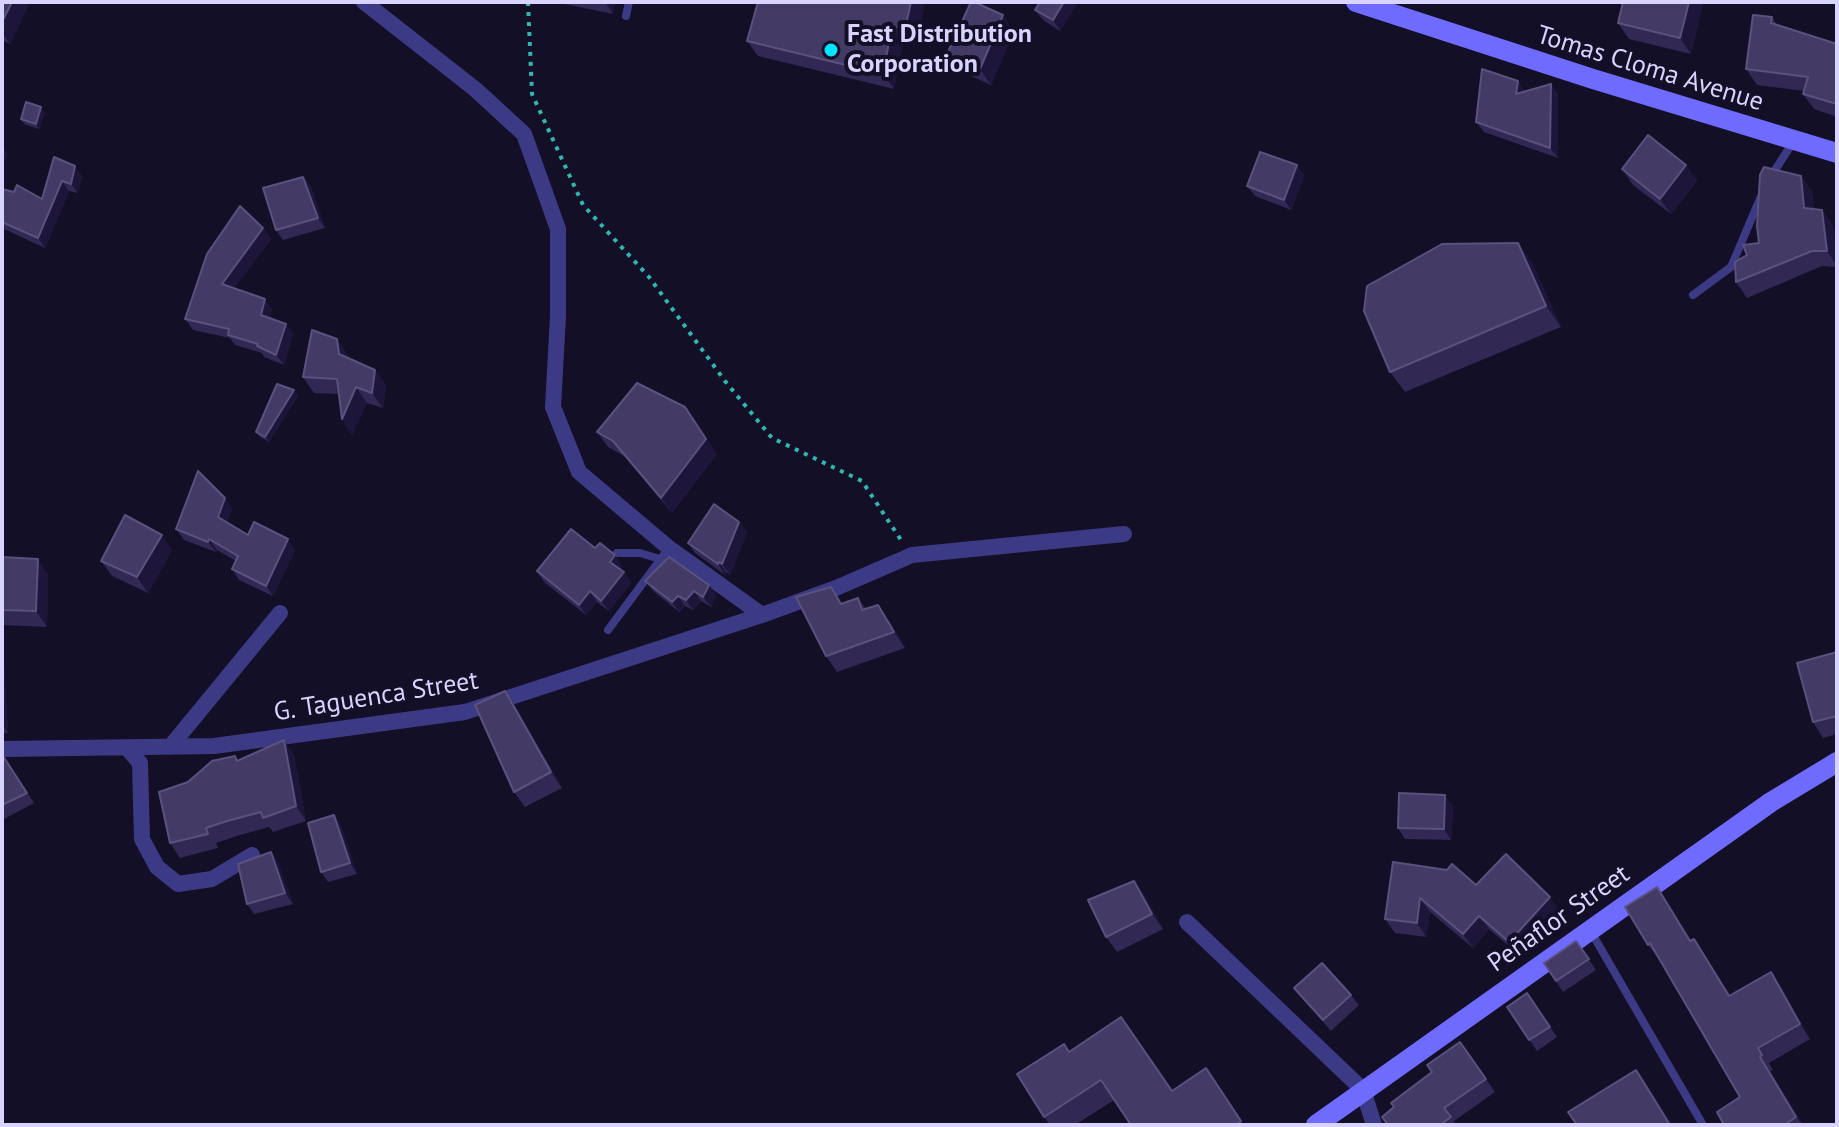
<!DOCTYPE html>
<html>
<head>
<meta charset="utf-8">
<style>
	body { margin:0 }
	#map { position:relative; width:1839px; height:1127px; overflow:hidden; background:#130f26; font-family:"PT Sans",sans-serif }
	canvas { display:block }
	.frame { position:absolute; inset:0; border:4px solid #d9d4ff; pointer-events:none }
</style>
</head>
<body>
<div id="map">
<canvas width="1839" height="1127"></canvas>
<div class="frame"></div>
</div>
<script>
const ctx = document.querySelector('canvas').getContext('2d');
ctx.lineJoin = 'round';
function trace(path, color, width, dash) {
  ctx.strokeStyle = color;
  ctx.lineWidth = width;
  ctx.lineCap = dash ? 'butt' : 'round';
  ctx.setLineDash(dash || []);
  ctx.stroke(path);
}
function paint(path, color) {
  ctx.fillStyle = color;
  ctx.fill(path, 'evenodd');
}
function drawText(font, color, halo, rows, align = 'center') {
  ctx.font = font + ' "PT Sans",sans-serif';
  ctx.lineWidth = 8;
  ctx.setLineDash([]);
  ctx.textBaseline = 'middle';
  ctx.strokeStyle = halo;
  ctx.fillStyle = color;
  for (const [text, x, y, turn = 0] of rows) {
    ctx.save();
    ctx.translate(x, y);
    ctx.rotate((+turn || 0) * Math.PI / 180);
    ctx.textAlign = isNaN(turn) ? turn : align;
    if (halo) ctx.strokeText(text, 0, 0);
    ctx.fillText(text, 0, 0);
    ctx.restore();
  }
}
trace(new Path2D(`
	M528 2 532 94 583 205 649 277 725 381 772 438 862 481 901 540`), '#2fb8b0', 4, [4, 6]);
trace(new Path2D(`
	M626 16 629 2
	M1770 178 1793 142
	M1693 295 1731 267 1762 194
	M617 553H640L660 559
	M608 630 669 548
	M1590 930 1703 1125`), '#3d3a85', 8);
trace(new Path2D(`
	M364 2 475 89 524 134 558 229V316L553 407 579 472 669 548 762 615
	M170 747 280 613
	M127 748 140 763 142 839 157 867 178 884 212 879 252 855
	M2 749 214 746 465 712 762 615 836 588 912 555 1124 534
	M1187 922 1363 1090 1374 1125`), '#3d3a85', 16);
trace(new Path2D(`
	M1356 2 1593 79 1837 153
	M1316 1125 1771 802 1837 762`), '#6f6bff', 20);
paint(new Path2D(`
	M2 2H30L10 44 2 40Z
	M555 2H615L613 14Z
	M758 2H925L916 45 903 42 894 89 758 56 747 41Z
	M1623 2H1703L1691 54 1629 39 1618 23Z
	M1076 5 1060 31 1043 20 1035 10Z
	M1772 17 1777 25 1837 44V117L1814 109 1803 94 1804 91 1757 85 1746 69Z
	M1014 31 991 85 958 70 947 54Z
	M1551 84 1558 95V158L1484 132 1476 122Z
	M45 113 39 129 24 124 21 119Z
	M54 157 82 176 78 193 69 191 45 248 2 228V189L42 199Z
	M1297 165 1304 176 1291 210 1255 196 1247 186Z
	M1686 165 1697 181 1671 214 1633 185 1622 169Z
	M1801 176 1812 192 1814 209 1822 210 1833 226 1837 267 1822 266 1747 298 1736 282 1747 255 1759 243Z
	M303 177 311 187 325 228 283 240 276 230Z
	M263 228 271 239 234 288 272 309 270 318 286 324 293 334 284 365 264 357 262 353 235 345 230 338 193 330 185 319Z
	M1532 263 1561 327 1405 392 1390 372Z
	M348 355 349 358 375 370 386 385 383 408 367 403 352 435 342 419 338 394 314 393 303 377Z
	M294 390 298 396 269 442 260 437 256 432Z
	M597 432 717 454 672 513 624 456 608 447Z
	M232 509 227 522 248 535 295 550 273 596 239 580 232 569 236 561 217 550 216 552 184 540 176 529Z
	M739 522 747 532 730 575 726 572 725 575 695 553 688 543Z
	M595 548 622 566 620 569 624 572 631 583 609 611 597 602 586 615 544 582 537 571Z
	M172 550 148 593 112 576 101 561Z
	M2 557 48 574 47 627 2 625Z
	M645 581 709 585 716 595 711 607 701 601 693 610 685 606 679 612 653 591Z
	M858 598 866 609 889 620 905 648 837 672 826 656 842 603Z
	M1837 652V734L1823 738 1813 722Z
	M2 661 4 664 8 733H2Z
	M516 707 562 788 525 807 514 792Z
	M294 755 306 821 273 832 269 827 237 836 216 843 218 848 180 858 170 843 188 782 235 756 238 760Z
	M2 757 11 767 34 803 2 820Z
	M1453 806 1451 840 1405 839 1398 828Z
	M334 815 341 826 357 874 328 882 321 872Z
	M1393 862 1476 885 1560 911 1519 955 1489 929 1473 948 1430 912 1426 937 1395 933 1385 919Z
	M278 863 293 904 254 914 247 904Z
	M1657 887 1691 941 1704 954 1730 995 1781 987 1810 1039 1769 1063 1773 1070 1770 1071 1803 1125H1724L1740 1097 1659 959 1648 945Z
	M1145 896 1163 929 1117 952 1106 937Z
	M1576 941 1596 970 1563 992 1544 963Z
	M1294 988 1351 995 1359 1005 1331 1031 1302 998Z
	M1527 993 1557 1037 1537 1051 1507 1007Z
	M1460 1042 1495 1092 1454 1121 1456 1125H1387L1394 1107 1432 1072Z
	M1070 1052 1172 1091 1206 1068 1244 1125H1131L1114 1100 1075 1125H1050L1044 1117Z`), '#312854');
paint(new Path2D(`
	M12 2H30L10 44 2 33V22Z
	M605 2H615L613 14Z
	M911 2H925L916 45 905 29Z
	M1064 2H1074L1076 5 1060 31 1053 20Z
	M1689 2H1703L1691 54 1680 38Z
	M1003 15 1014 31 991 85 980 69Z
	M892 26 903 42 894 89 883 74Z
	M1518 81 1526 92 1516 94Z
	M1551 84 1558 95V158L1550 148Z
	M41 107 45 113 39 129 36 124Z
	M2 146 8 154 2 167Z
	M1297 165 1304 176 1291 210 1284 200Z
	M1686 165 1697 181 1671 214 1660 199Z
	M75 166 82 176 78 193 71 184Z
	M1801 176 1812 192 1815 224 1804 208Z
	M303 177 311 187 325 228 318 218Z
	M62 181 69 191 45 248 38 238Z
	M1822 210 1833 226 1837 266 1827 251Z
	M263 228 271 239 229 295 222 284Z
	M1518 243 1532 263 1561 327 1546 306Z
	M265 299 272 309 268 325 261 315Z
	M286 324 293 334 284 365 276 355Z
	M337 339 348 355 350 370 339 354Z
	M375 370 386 385 383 408 372 393Z
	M356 387 367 403 352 435 342 419Z
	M294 390 298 396 269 442 265 437Z
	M685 407 717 454 672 513 661 498Z
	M225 498 232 509 225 528 218 517Z
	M739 522 747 532 730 575 722 564Z
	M162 535 172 550 148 593 137 577Z
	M209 539 217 550 216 552 208 542Z
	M288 539 295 550 273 596 266 586Z
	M615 555 622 566 617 572 610 562Z
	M38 559 48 574 47 627 36 611Z
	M719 562 726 572 725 575 718 564Z
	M624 572 631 583 609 611 601 601Z
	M709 585 716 595 711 607 703 597Z
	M590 591 597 602 586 615 579 605Z
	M694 591 701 601 693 610 686 600Z
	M678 596 685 606 679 612 672 602Z
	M878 605 889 620 905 648 894 632Z
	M2 661 4 664 8 733 2 724Z
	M505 691 516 707 562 788 551 772Z
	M284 740 294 755 306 821 296 806Z
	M1445 795 1453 806 1451 840 1444 829Z
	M334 815 341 826 357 874 350 863Z
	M271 852 278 863 293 904 285 893Z
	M1134 881 1145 896 1163 929 1152 914Z
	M1550 897 1560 911 1519 955 1509 942Z
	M1420 898 1430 912 1426 937 1417 923Z
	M1479 916 1489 929 1473 948 1463 934Z
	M1694 939 1704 954 1739 1011 1729 996Z
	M1771 972 1781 987 1810 1039 1800 1024Z
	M1760 1057 1770 1071 1803 1125 1796 1117Z
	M1636 1070 1651 1090 1672 1125H1670Z`), '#1d163a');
const building = new Path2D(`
	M2 2H12L2 22Z
	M758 2H911L905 29 892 26 883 74 747 41Z
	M971 2H974L1003 15 980 69 947 54Z
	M1040 2H1064L1053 20 1035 10Z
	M1623 2H1689L1680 38 1618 23Z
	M1753 15 1772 17 1771 23 1837 44V104L1803 94 1808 77 1746 69Z
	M1482 69 1518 81 1516 94 1551 84 1550 148 1476 122Z
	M26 102 41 107 36 124 21 119Z
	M1648 135 1686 165 1660 199 1622 169Z
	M1260 152 1297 165 1284 200 1247 186Z
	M54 157 75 166 71 184 62 181 38 238 2 222V189L14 192 17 185 42 199Z
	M1764 167 1801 176 1804 208 1822 210 1827 251H1812L1736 282 1735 262 1747 255 1743 245 1759 243 1757 226 1760 175Z
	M303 177 318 218 276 230 263 188Z
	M240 206 263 228 222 284 265 299 261 315 286 324 276 355 257 346 258 344 228 335 229 329 185 319 207 254Z
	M1518 243 1546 306 1390 372 1364 311 1367 286 1442 244Z
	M312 330 337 339 339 354 375 370 372 393 356 387 342 419 337 379 303 377Z
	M637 383 685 407 706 439 661 498 613 441 597 432Z
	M277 384 294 390 265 437 256 432Z
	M198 471 225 498 218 517 248 535 254 522 288 539 266 586 232 569 238 556 209 539 208 542 176 529Z
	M714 504 739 522 722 564 719 562 718 564 688 543Z
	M125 515 162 535 137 577 101 561Z
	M571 529 595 548 600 543 615 555 610 562 624 572 601 601 590 591 579 605 537 571Z
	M2 557 38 559 36 611 2 610Z
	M669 557 709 585 703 597 694 591 686 600 678 596 672 602 645 581Z
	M831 587 841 604 858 598 862 610 878 605 894 632 826 656 796 597Z
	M1837 652V716L1813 722 1797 663Z
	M505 691 551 772 514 792 475 705Z
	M284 740 296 806 263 818 261 812 227 821 206 828 208 834 170 843 159 792 188 782 212 761 235 756 237 761Z
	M3 756 27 793 2 805V757Z
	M1399 793 1445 795 1444 829 1398 828Z
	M334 815 350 863 321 872 308 823Z
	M271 852 285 893 247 904 238 864Z
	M1506 854 1550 897 1509 942 1479 916 1463 934 1420 898 1417 923 1385 919 1393 862 1447 870 1452 864 1476 885Z
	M1134 881 1152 914 1106 937 1088 900Z
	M1657 887 1690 941 1694 939 1729 996 1771 972 1800 1024 1758 1048 1762 1055 1760 1057 1796 1117 1784 1125H1724L1717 1112 1740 1097 1650 943 1648 945 1625 907Z
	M1576 941 1589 959 1556 981 1544 963Z
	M1322 963 1351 995 1323 1020 1294 988Z
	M1527 993 1550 1027 1529 1040 1507 1007Z
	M1121 1017 1172 1091 1206 1068 1241 1121 1236 1125H1131L1101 1080 1044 1117 1017 1074 1064 1044 1069 1052Z
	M1460 1042 1486 1079 1444 1108 1451 1117 1440 1125H1388L1382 1117 1394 1107 1391 1103 1432 1072 1427 1065Z
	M1636 1070 1670 1125H1577L1568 1112Z`);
paint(building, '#433a66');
trace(building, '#5a527e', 2);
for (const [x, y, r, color] of [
	[831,50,8,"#00e5ff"]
]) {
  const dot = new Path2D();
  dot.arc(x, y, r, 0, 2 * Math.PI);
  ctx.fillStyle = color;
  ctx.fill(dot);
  trace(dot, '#130f26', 3);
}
drawText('bold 26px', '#d9d4ff', '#130f26', [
	["Fast Distribution",847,35],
	["Corporation",847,65]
], 'left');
drawText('26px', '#d9d4ff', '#130f26', [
	["Tomas Cloma Avenue",1650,69,17],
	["G. Taguenca Street",376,697,-9],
	["Peñaflor Street",1559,919,-35]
]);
</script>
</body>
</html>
